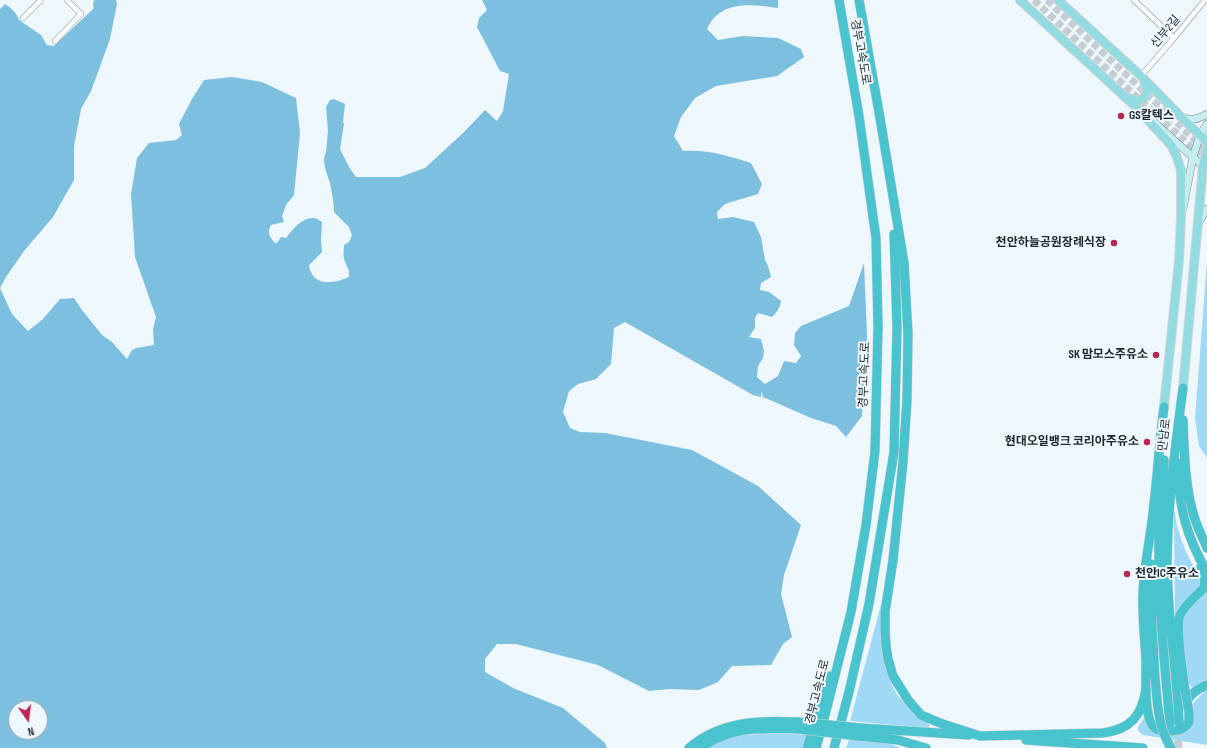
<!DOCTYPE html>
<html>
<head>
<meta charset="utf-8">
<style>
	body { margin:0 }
	#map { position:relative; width:1207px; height:748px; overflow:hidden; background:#eef7fc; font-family:"Sofia Sans Condensed",sans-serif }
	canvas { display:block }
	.north { position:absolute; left:8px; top:700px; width:40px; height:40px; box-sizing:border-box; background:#eef7fc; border:1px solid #9ba4a9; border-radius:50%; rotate:166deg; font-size:11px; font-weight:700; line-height:16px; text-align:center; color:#1f272c }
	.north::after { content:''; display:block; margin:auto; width:14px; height:18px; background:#b72650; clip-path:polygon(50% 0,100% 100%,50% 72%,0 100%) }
</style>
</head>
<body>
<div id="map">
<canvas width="1207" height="748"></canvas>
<div class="north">N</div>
</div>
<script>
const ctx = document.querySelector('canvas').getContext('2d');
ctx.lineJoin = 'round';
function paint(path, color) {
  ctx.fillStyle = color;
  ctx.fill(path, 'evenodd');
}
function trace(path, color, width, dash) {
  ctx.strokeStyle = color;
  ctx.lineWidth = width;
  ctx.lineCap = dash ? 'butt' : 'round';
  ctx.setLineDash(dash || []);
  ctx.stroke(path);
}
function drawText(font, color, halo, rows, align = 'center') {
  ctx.font = font + ' "Sofia Sans Condensed","Noto Sans KR",sans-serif';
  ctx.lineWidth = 4;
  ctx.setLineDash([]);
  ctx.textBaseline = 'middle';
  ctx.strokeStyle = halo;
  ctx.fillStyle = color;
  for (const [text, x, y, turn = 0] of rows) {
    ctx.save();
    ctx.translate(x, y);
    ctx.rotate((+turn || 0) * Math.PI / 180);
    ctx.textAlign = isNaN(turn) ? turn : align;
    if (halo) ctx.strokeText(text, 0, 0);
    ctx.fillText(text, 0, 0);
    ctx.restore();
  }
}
paint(new Path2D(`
	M1207 261V458L1199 446 1195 418Z
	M1174 512H1175C1176 528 1183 545 1190 560 1194 568 1202 577 1201 585L1175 623Z
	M1207 591V681L1192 688 1187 680 1182 627 1184 615 1195 603Z
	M882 601C881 609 880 618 880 626 881 644 887 683 899 697 903 701 907 706 912 710 918 716 926 718 930 726L927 728 850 721Z
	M1207 690V745L1143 735 1138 731V727L1146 715 1154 731 1192 725 1194 721 1193 703 1203 693Z
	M776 733 807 735 803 748H706L730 737 746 735Z
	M850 737 878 739 901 748H846Z`), '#a0d9f6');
paint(new Path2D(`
	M94 0H116L117 4 110 39 91 91 81 109 74 146V180L53 217 24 251 6 277 0 288 12 314 28 331 43 319 60 299 74 298 82 310 102 335 112 342 127 359 132 350 136 348 154 345 153 329 156 317 135 257 131 194 137 158 149 143 176 140 182 135 179 124 192 99 204 80 232 77 262 82 296 98 300 133 294 195 286 205 282 216 284 222 271 225C267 233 269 236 275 243H277L281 237 286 238C292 230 301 218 313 218 316 218 319 220 322 222L321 240 322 252 309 265C312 287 333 284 349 277 350 268 346 266 344 259 343 254 344 249 344 245L349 242 352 235 349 227 334 212C334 203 332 193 330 183 327 173 321 162 326 152L328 131 326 107 330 100 334 99 345 104 343 122 344 124 340 149 349 167 356 177H400L425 168 463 133 485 110 497 121 503 111 509 74 500 71 477 27 479 18 487 10 482 0H778V8C751 4 720 0 707 29L718 40 743 36 778 38 801 49 804 57 777 76 716 86 695 98 681 117 674 136 683 151C707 149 729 156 751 163L762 184 758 194 725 204 717 212 718 219 733 217 754 222 761 237 765 260 768 266 771 277 761 283 760 290 769 292 781 301C780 308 777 312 772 317L758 313 755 318V328L749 337 761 339 764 351 763 358 758 366 757 377 765 384 778 376 784 361 796 363 801 356 794 345 795 333 801 326 849 306 864 263 867 336 862 416 846 437 836 426 811 418 763 397 761 391V397L753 395 625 322 614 328 611 364 596 379 578 384 569 391 563 412 570 428 580 432 605 433 692 450 758 486 801 525 784 575 781 594 792 637 783 644 771 665 732 666 718 682 699 690 669 689 649 691 598 665 516 644H497L485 659V672L513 688 563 708 605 743 607 748H0V9L5 4C11 8 17 13 19 20L41 35 47 45 54 46 94 8 93 5ZM16 708H40V732H16Z`), '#7dbfdf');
trace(new Path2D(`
	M1034 0 1123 84 1207 161
	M1047 0 1207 151`), '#c5cdd2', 7, [7, 3.5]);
trace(new Path2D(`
	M1178 748 1179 725`), '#c5cdd2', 8, [8, 4]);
const street = new Path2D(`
	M1134 0 1174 38
	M23 18 41 0
	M55 41 81 14 67 0
	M1141 76 1174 38 1205 0`);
const secondary = new Path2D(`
	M1181 117C1190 121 1199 119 1207 114
	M1154 122 1207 170
	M1183 208 1193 157 1200 135 1207 124
	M1199 222 1207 209`);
const primary = new Path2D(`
	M1020 0 1136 107 1171 145 1176 155 1181 170V219L1179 261 1164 407
	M1058 0 1141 76 1186 122 1207 142
	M1128 98 1137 101 1144 98 1147 92 1144 81
	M1183 388 1203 166 1207 150`);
const highway = new Path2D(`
	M859 0 880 118
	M879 112 904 263 908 334 907 400 903 462 893 560 885 612V631L886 646 888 659 893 676 908 700 921 715 940 723 980 736 1102 733C1130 730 1142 716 1146 689
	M1164 407C1159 445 1157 483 1152 521 1149 545 1144 568 1143 593 1142 616 1145 639 1146 662 1146 678 1144 712 1152 725 1156 731 1162 731 1168 731 1177 731 1184 730 1189 722V712
	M1183 420C1184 449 1185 488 1194 516 1197 527 1203 538 1207 548
	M1164 460C1164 485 1160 511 1159 536 1158 599 1164 661 1170 723
	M1178 463C1178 505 1186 536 1207 572
	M1151 564 1152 628 1155 678
	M1185 690C1183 674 1175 629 1180 615 1185 605 1195 597 1203 589 1207 581 1203 575 1201 567
	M1184 705C1191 694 1195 690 1207 685
	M1179 723C1178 692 1174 661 1171 630 1169 610 1168 589 1167 569 1167 508 1175 449 1183 388
	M861 728 969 735
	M858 736 898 740 926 748
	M1026 740 1143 748
	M689 748C720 721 760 720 798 722
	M701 748C730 726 764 728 798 729
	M807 748 829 676
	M816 748 822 727 851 612 866 525 875 451 878 327 876 238 859 116 839 0
	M834 748 849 692 869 604 894 452 897 328 894 234`);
trace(street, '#768c97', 6);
trace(secondary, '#768c97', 8);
trace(primary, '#d2d4d5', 10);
trace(highway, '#d2d4d5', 10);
trace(street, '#fff', 5);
trace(secondary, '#c8edf0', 7);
trace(primary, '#92dbe1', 8);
trace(highway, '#49c3cd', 9);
const highwayBridge = new Path2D(`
	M1155 678C1157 696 1157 714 1163 731 1165 737 1168 743 1171 748
	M1185 690 1189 712
	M798 722 861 728
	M798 729 858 736`);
trace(highwayBridge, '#d2d4d5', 10, []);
trace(highwayBridge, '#49c3cd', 9);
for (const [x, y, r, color] of [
	[1121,116,4,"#b72650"],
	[1114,243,4,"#b72650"],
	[1156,355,4,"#b72650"],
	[1147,442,4,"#b72650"],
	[1127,574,4,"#b72650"]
]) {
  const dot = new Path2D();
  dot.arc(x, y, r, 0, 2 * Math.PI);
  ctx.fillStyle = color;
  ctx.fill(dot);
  trace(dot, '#eef7fc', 1.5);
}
drawText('12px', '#1f272c', '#eef7fc', [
	["신부2길",1166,32,-50],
	["경부고속도로",860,52,80],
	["경부고속도로",865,375,-88],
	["만남로",1165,435,-83],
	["경부고속도로",818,692,-76]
]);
drawText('bold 12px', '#1f272c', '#eef7fc', [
	["GS칼텍스",1129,116,"left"],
	["천안하늘공원장례식장",1106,243],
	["SK 맘모스주유소",1148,355],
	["현대오일뱅크 코리아주유소",1139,442],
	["천안IC주유소",1135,574,"left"]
], 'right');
</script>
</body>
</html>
